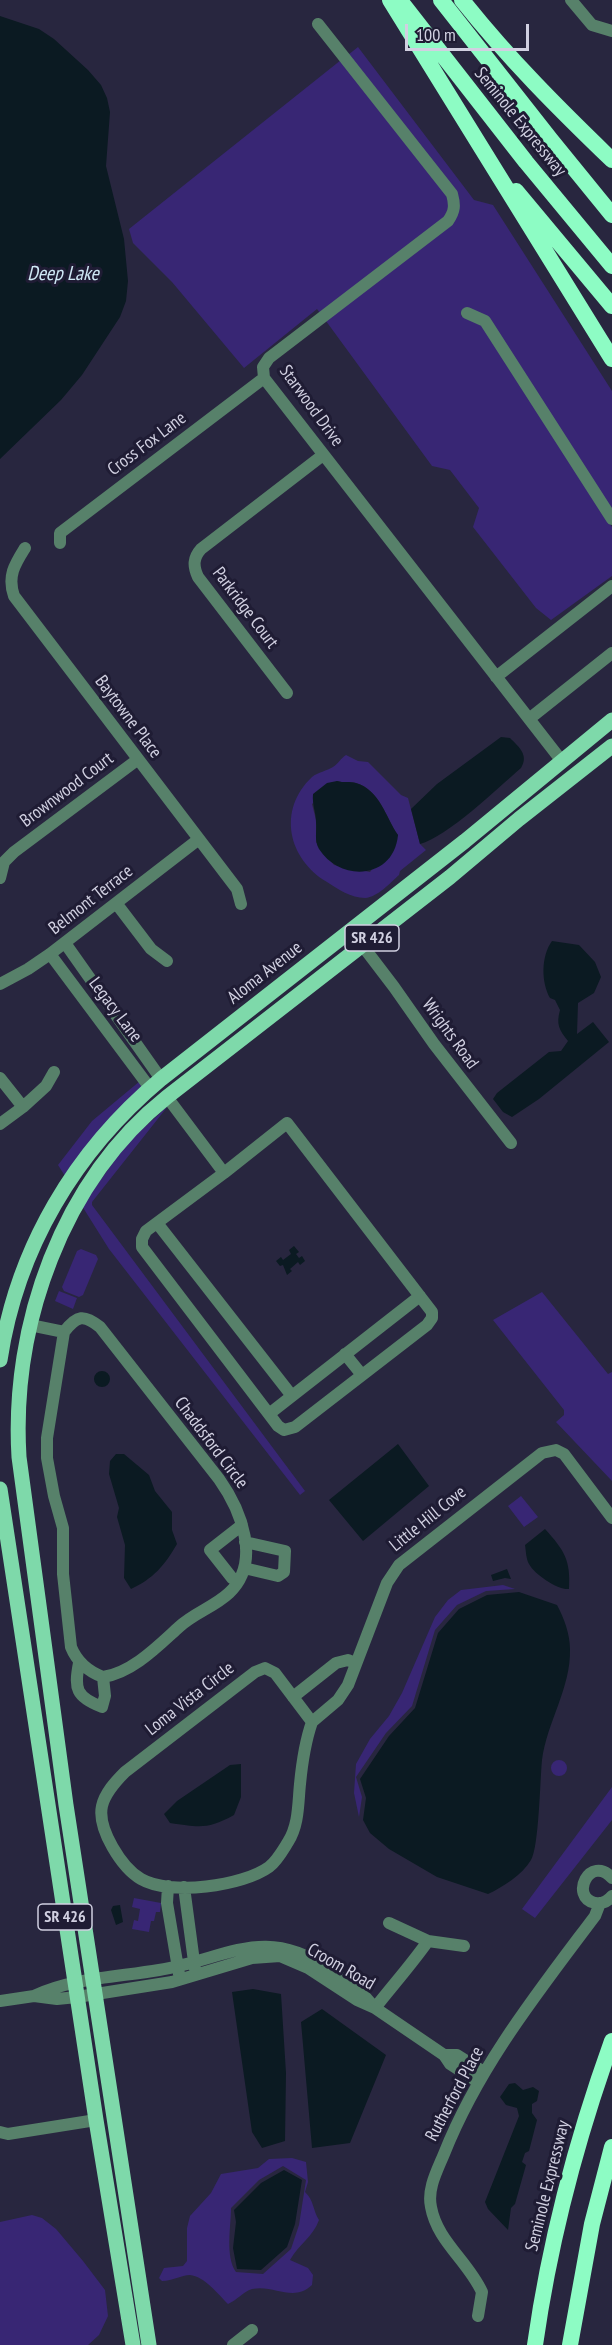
<!DOCTYPE html>
<html>
<head>
<meta charset="utf-8">
<style>
	body { margin:0 }
	#map { position:relative; width:612px; height:2345px; overflow:hidden; background:#28263f; font-family:"PT Sans Narrow",sans-serif }
	canvas { display:block }
	.scale { position:absolute; left:405px; top:24px; width:124px; height:27px; box-sizing:border-box; border:3px solid #d1d0e1; border-top:0; padding-left:8px; font-size:18px; line-height:21px; white-space:nowrap; color:#d1d0e1; -webkit-text-stroke:4px #1f1c34; paint-order:stroke }
</style>
</head>
<body>
<div id="map">
<canvas width="612" height="2345"></canvas>
<div class="scale">100 m</div>
</div>
<script>
const ctx = document.querySelector('canvas').getContext('2d');
ctx.lineJoin = 'round';
function paint(path, color) {
  ctx.fillStyle = color;
  ctx.fill(path, 'evenodd');
}
function trace(path, color, width, dash) {
  ctx.strokeStyle = color;
  ctx.lineWidth = width;
  ctx.lineCap = dash ? 'butt' : 'round';
  ctx.setLineDash(dash || []);
  ctx.stroke(path);
}
function drawText(font, color, halo, rows, align = 'center') {
  ctx.font = font + ' "PT Sans Narrow",sans-serif';
  ctx.lineWidth = 6;
  ctx.setLineDash([]);
  ctx.textBaseline = 'middle';
  ctx.strokeStyle = halo;
  ctx.fillStyle = color;
  for (const [text, x, y, turn = 0] of rows) {
    ctx.save();
    ctx.translate(x, y);
    ctx.rotate((+turn || 0) * Math.PI / 180);
    ctx.textAlign = isNaN(turn) ? turn : align;
    if (halo) ctx.strokeText(text, 0, 0);
    ctx.fillText(text, 0, 0);
    ctx.restore();
  }
}
paint(new Path2D(`
	M358 47 474 200 493 205 612 391V512L486 317 464 308 461 316 482 325 612 527V576L551 620 536 608 473 527 479 508 450 470 432 466 326 321 459 204 348 55Z
	M341 60 448 196 450 203 445 217 320 313 317 309 244 368 172 282 133 243 129 229Z
	M346 755 358 761 368 762 401 795 408 798 420 844 426 850 400 871 399 875C390 883 378 897 365 898 351 898 338 889 327 882 288 859 277 810 312 777 318 772 327 771 333 767 338 764 341 758 346 755ZM337 781C343 783 350 781 356 783 380 790 386 818 398 835L370 872 334 865 316 842V820L312 804Z
	M140 1081 144 1087 65 1176 58 1165 92 1121Z
	M168 1106 92 1202V1205L305 1491 300 1495 109 1249 82 1206 127 1143Z
	M81 1249 96 1255 98 1259 83 1295 79 1297 64 1291 62 1287 77 1251Z
	M59 1291 77 1298 73 1309 55 1301Z
	M542 1292 608 1374 612 1372V1481L556 1422 564 1415V1410L493 1320Z
	M521 1496 538 1517 524 1527 508 1506Z
	M503 1585 515 1589 486 1591 457 1605 435 1630 412 1706 386 1733 356 1777 362 1797 359 1817 354 1793 356 1764 370 1739 389 1716 402 1693 435 1617 448 1600 461 1590Z
	M551 1768a8 8 0 1 1 16 0a8 8 0 1 1-16 0Z
	M612 1787V1820L535 1918 522 1909Z
	M134 1898 161 1903 160 1912H156L154 1921H151L149 1932 132 1929 134 1920 138 1921 140 1909 132 1907Z
	M292 2158 306 2162 308 2182 305 2192C314 2200 313 2211 319 2220 313 2237 298 2245 290 2260L308 2268 313 2275 312 2285C293 2303 274 2284 252 2289 243 2292 237 2300 228 2304 219 2295 204 2276 190 2275 181 2275 173 2281 162 2281L159 2278 164 2268 183 2266 187 2261V2228L190 2216 211 2193 221 2174 258 2168 269 2159ZM283 2166 306 2180 299 2225 291 2249 263 2274 236 2272C225 2257 231 2226 231 2208L259 2180Z
	M32 2215 42 2218 56 2229 83 2261 105 2290 108 2316 99 2335 88 2345H0V2222Z`), '#382674');
paint(new Path2D(`
	M0 16 39 29 54 39 88 70 101 85 107 98 110 112 106 166 124 239 128 281 126 301 120 317 82 375 61 400 0 459Z
	M501 737 510 738C519 747 529 755 521 768 498 788 447 837 420 844L411 809 437 784Z
	M337 781C343 783 350 781 356 783 380 790 386 818 398 835 394 879 341 883 319 849 314 840 317 832 316 822 316 812 312 805 313 794L327 783Z
	M552 941 579 945 595 962 601 977 594 993 578 1003 577 1034 593 1022 609 1042 539 1099 512 1117 503 1112 493 1099 497 1093 549 1052 561 1051 568 1041C559 1030 556 1024 560 1010L555 1000 550 998C541 982 541 956 552 941Z
	M294 1246 299 1252 296 1254 299 1258 302 1256 305 1261 300 1265 298 1262 290 1269 292 1271 287 1275 283 1265 280 1266 276 1261 281 1257 283 1260 291 1254 289 1250Z
	M94 1379a8 8 0 1 1 16 0a8 8 0 1 1-16 0Z
	M398 1444 429 1486 363 1541 329 1500Z
	M116 1454H124L149 1475 155 1491 172 1512V1530L177 1544C165 1565 153 1579 131 1589L124 1578 125 1545 117 1517 119 1508 109 1474 110 1461Z
	M545 1529C564 1550 571 1560 569 1589 558 1590 535 1575 529 1564 526 1559 526 1551 525 1545Z
	M507 1569 511 1579 505 1578 493 1581 491 1575Z
	M519 1592 557 1605C564 1618 570 1634 570 1649 571 1688 547 1722 542 1760 540 1780 539 1847 531 1860 522 1875 503 1887 488 1894L437 1877 389 1849 370 1833 363 1820 366 1798 360 1779 389 1736 415 1708 438 1633 459 1609 487 1595Z
	M241 1764V1797L234 1815C207 1830 199 1827 170 1823L164 1814 177 1801 230 1765Z
	M120 1905 123 1922 116 1925 111 1910 113 1906Z
	M253 1989 281 1994 286 2073 285 2141 262 2148 252 2132 232 1992Z
	M322 2009 386 2055 350 2143 312 2148 301 2022Z
	M515 2083 523 2090 533 2087 539 2091 537 2101 532 2104V2113L537 2120 529 2151 525 2153 522 2162 526 2165 515 2204 511 2208 508 2230 488 2209 485 2202 519 2116 517 2108 506 2105 500 2097 509 2084Z
	M284 2170 302 2180 295 2224 287 2247 261 2270 237 2269 233 2248 236 2222 234 2210 261 2183Z`), '#0b1a22');
trace(new Path2D(`
	M571 0 592 25 612 31
	M318 24 452 194C455 205 455 211 448 221L269 358 263 367 264 378 561 760
	M467 313 485 321 612 519
	M60 543V533L264 378
	M25 548C15 564 7 576 14 596L237 889 241 904
	M496 677 612 586
	M287 693 198 577C193 566 193 558 201 549L323 455
	M529 719 612 653
	M0 878 4 862 14 852 137 760
	M116 903 151 949 167 961
	M65 943 161 1079
	M362 945 394 987 434 1044 511 1143
	M50 954 150 1088
	M0 984 28 969 50 954 199 839
	M0 1078 23 1107 0 1124
	M167 1097 224 1173 146 1231 142 1239V1247L278 1426 284 1430 295 1427 427 1325 432 1318V1312L287 1123 224 1173
	M23 1107 46 1086 54 1072
	M157 1223 292 1396
	M30 1325 64 1332
	M345 1354 362 1375
	M269 1414 420 1296
	M244 1568 278 1576 284 1572 285 1551 245 1542
	M238 1582 232 1578 210 1550 242 1525
	M79 1663C74 1689 76 1697 102 1707L105 1696 103 1677C132 1673 158 1646 179 1627 194 1613 214 1607 229 1593 262 1562 241 1510 219 1479L100 1327C84 1314 77 1315 64 1332L47 1438V1458L54 1496 63 1528V1574L71 1647C77 1662 87 1671 103 1677
	M265 1668 275 1673 312 1722C305 1742 302 1763 300 1784 298 1803 299 1825 288 1842 283 1850 277 1861 269 1867 243 1886 170 1896 141 1879 122 1868 97 1829 102 1806 105 1793 115 1782 125 1772L255 1672Z
	M293 1697 336 1663 348 1660 355 1663
	M312 1722 338 1700 348 1685 387 1583 399 1565 542 1453 556 1450 564 1454 612 1518
	M612 1878C590 1854 569 1897 595 1903 602 1904 608 1901 612 1896
	M168 1886 167 1903 179 1974
	M184 1887 195 1969
	M389 1923 428 1941 464 1946
	M34 1996C72 1978 118 1977 159 1970 227 1959 263 1924 329 1969 346 1981 361 1990 374 2007
	M0 2001 34 1996 57 1999 77 1997 172 1982 252 1958 280 1956 308 1968 357 2000 375 2008 444 2055 450 2064 478 2082
	M375 2008C393 1985 411 1965 428 1941
	M444 2055H457L484 2072
	M0 2132 8 2134 96 2120
	M478 2316 482 2292C468 2261 437 2241 431 2207 427 2189 437 2171 444 2154 479 2066 538 1992 595 1916L600 1903
	M233 2345 252 2330`), '#57816a', 12);
trace(new Path2D(`
	M0 1360C17 1248 75 1151 161 1079L465 841 612 720
	M0 1489 96 2120 133 2345
	M149 2345 66 1805 19 1457C11 1325 62 1181 167 1097L450 877 519 819 612 746`), '#7ed9aa', 15);
trace(new Path2D(`
	M390 0 612 359
	M441 0 551 140 612 215
	M462 0C508 58 559 109 612 160
	M402 3 526 162 612 266
	M516 191 612 306
	M535 2345C550 2239 576 2141 612 2041
	M570 2345 592 2224 612 2147`), '#8dfcc4', 16);
for (const [x, y, w] of [
	[372,938,54],
	[65,1917,54]
]) {
  const box = new Path2D();
  box.roundRect(x - w / 2, y - 13, w, 26, 4.5);
  ctx.fillStyle = '#1f1c34';
  ctx.fill(box);
  trace(box, '#d1d0e1', 1.5);
}
drawText('bold 16px', '#d1d0e1', null, [
	["SR 426",372,938],
	["SR 426",65,1917]
]);
drawText('18px', '#d1d0e1', '#1f1c34', [
	["Seminole Expressway",520,122,51],
	["Starwood Drive",311,406,54],
	["Cross Fox Lane",147,444,-37],
	["Parkridge Court",245,608,53],
	["Baytowne Place",128,717,53],
	["Brownwood Court",67,790,-37],
	["Belmont Terrace",91,900,-38],
	["Aloma Avenue",265,973,-38],
	["Legacy Lane",115,1010,53],
	["Wrights Road",450,1034,54],
	["Chaddsford Circle",211,1443,53],
	["Little Hill Cove",428,1519,-39],
	["Loma Vista Circle",190,1699,-38],
	["Croom Road",341,1967,30],
	["Rutherford Place",455,2094,-62],
	["Seminole Expressway",548,2186,-76]
]);
drawText('italic 20px', '#cee7f4', '#1f1c34', [
	["Deep Lake",63,274]
]);
</script>
</body>
</html>
